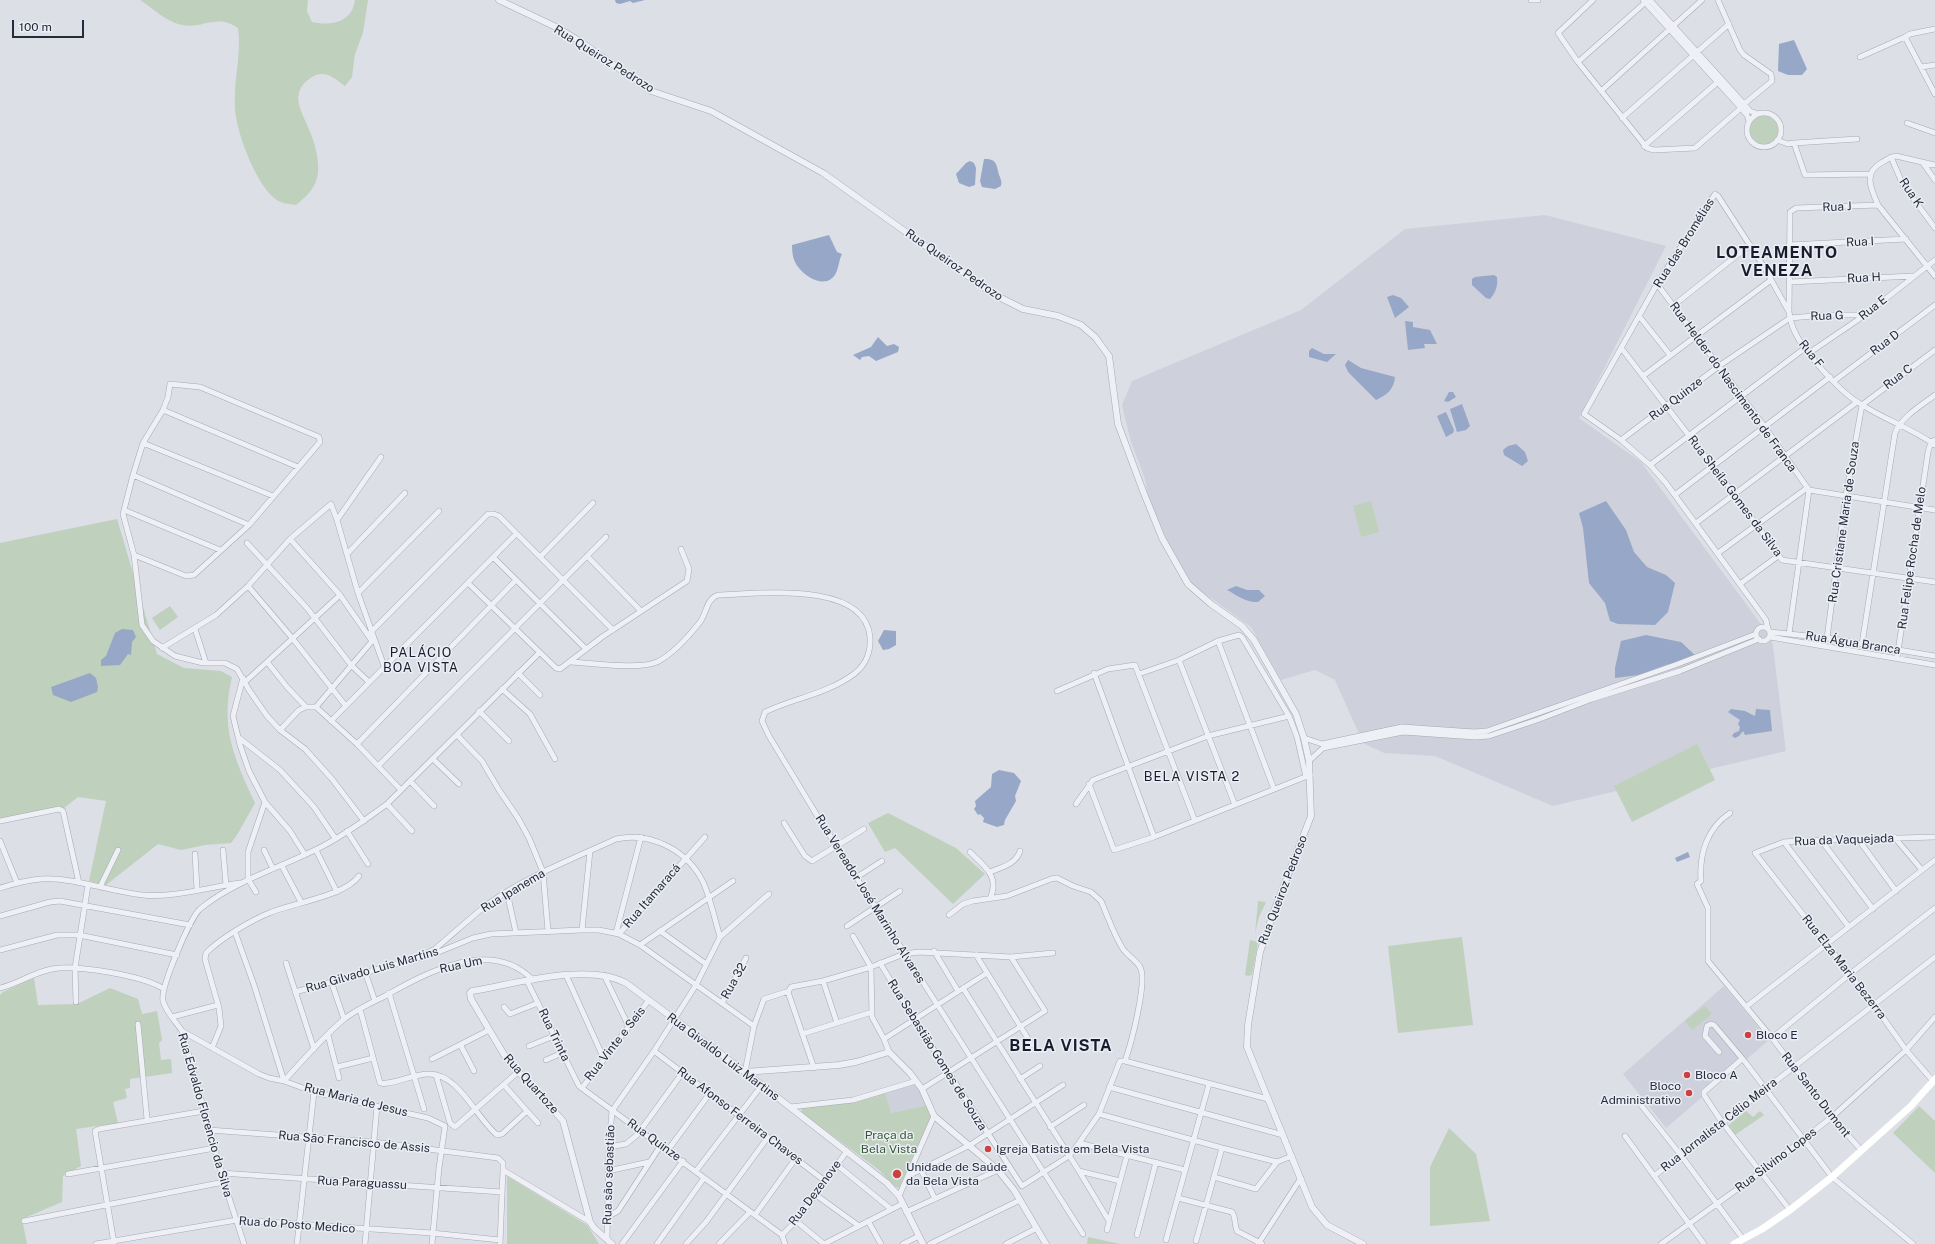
<!DOCTYPE html>
<html>
<head>
<meta charset="utf-8">
<style>
	body { margin:0 }
	#map { position:relative; width:1935px; height:1244px; overflow:hidden; background:#dcdfe6; font-family:"Public Sans",sans-serif }
	canvas { display:block }
	.scale { position:absolute; left:12px; top:20px; width:72px; height:18px; box-sizing:border-box; border:2px solid #262b3c; border-top:0; padding-left:5px; font-size:12px; line-height:14px; white-space:nowrap; color:#262b3c; -webkit-text-stroke:3px #ebeef4; paint-order:stroke }
</style>
</head>
<body>
<div id="map">
<canvas width="1935" height="1244"></canvas>
<div class="scale">100 m</div>
</div>
<script>
const ctx = document.querySelector('canvas').getContext('2d');
ctx.lineJoin = 'round';
function paint(path, color) {
  ctx.fillStyle = color;
  ctx.fill(path, 'evenodd');
}
function trace(path, color, width, dash) {
  ctx.strokeStyle = color;
  ctx.lineWidth = width;
  ctx.lineCap = dash ? 'butt' : 'round';
  ctx.setLineDash(dash || []);
  ctx.stroke(path);
}
function drawText(font, color, halo, rows, align = 'center') {
  ctx.font = font + ' "Public Sans",sans-serif';
  ctx.lineWidth = 3;
  ctx.setLineDash([]);
  ctx.textBaseline = 'middle';
  ctx.strokeStyle = halo;
  ctx.fillStyle = color;
  for (const [text, x, y, turn = 0] of rows) {
    ctx.save();
    ctx.translate(x, y);
    ctx.rotate((+turn || 0) * Math.PI / 180);
    ctx.textAlign = isNaN(turn) ? turn : align;
    if (halo) ctx.strokeText(text, 0, 0);
    ctx.fillText(text, 0, 0);
    ctx.restore();
  }
}
paint(new Path2D(`
	M1545 215 1666 246 1579 418 1641 462 1772 639 1786 751 1553 806 1435 756 1384 753 1363 743 1335 680 1315 670 1281 680 1251 627 1193 585 1172 552 1148 497 1145 479 1131 442 1122 405 1132 381 1301 310 1405 229Z
	M1724 986 1769 1040 1666 1128 1623 1074Z
	M916 1083 928 1105 891 1113 885 1092Z`), '#ced1db');
paint(new Path2D(`
	M140 0H308L307 11 312 22C331 26 352 23 355 0H368L363 33 355 54 352 77 345 86C335 78 324 69 312 77 285 94 305 115 312 137 316 147 319 162 318 173 316 188 307 196 296 205 288 204 279 203 273 197 255 181 236 132 235 108 233 80 242 55 238 28 217 13 203 29 182 25 165 21 154 9 140 0Z
	M1750 130a14 14 0 1 1 28 0a14 14 0 1 1-28 0Z
	M1371 501 1379 532 1361 537 1353 506Z
	M117 519 157 654 184 668 221 671 232 677C220 728 234 758 255 803L237 835 231 843 205 845 181 850 158 844 106 885 89 881 106 801 78 797 64 808 0 819V543Z
	M170 606 178 617 160 630 152 618Z
	M1697 744 1715 780 1632 822 1614 786Z
	M888 813 956 848 985 874 953 904 895 848 885 852 868 823Z
	M1258 901 1266 902 1259 917 1255 933Z
	M1462 937 1473 1025 1398 1033 1388 946Z
	M1250 940 1258 942 1252 975 1248 976 1245 975Z
	M34 978 38 1005 77 1004 110 988 138 999 142 1014 157 1011 162 1040 159 1043 161 1060 171 1059 172 1073 130 1079V1088L125 1089 127 1098 113 1102 118 1123 76 1129 81 1166 63 1176 62 1202 22 1219 27 1244H0V995L3 992Z
	M1705 1006 1712 1014 1692 1030 1685 1021Z
	M885 1092 891 1113 928 1105 931 1117 899 1188 894 1186 879 1170 802 1113 801 1108Z
	M1919 1106 1935 1121V1173L1893 1133Z
	M1746 1111 1753 1117 1760 1111 1764 1115 1735 1135 1729 1125Z
	M1449 1128 1476 1154 1490 1221 1430 1226V1167Z
	M507 1176 587 1225 599 1244H507Z
	M1088 1237 1120 1244H1087Z`), '#bfd0bd');
paint(new Path2D(`
	M615 0H645L633 3 630 1 620 4 616 3Z
	M1794 40 1807 69 1802 75H1788L1778 71 1779 44Z
	M984 159C999 158 996 168 1000 177 1001 181 1002 181 1001 186L995 189 982 187 980 181Z
	M970 161 974 163 976 168 975 185 969 187 959 183 956 174 966 163Z
	M829 235 837 252 842 254C838 261 839 274 831 279 821 286 806 277 799 268 793 262 792 252 792 245Z
	M1494 275 1497 277C1498 286 1496 292 1490 299L1486 298 1472 285V279L1475 277Z
	M1393 295 1401 298 1409 307 1395 318 1387 297Z
	M1405 321 1413 322V327L1430 330 1437 344H1424L1425 348 1408 350Z
	M878 337 887 346 894 344 899 347 898 352 876 361 869 356 862 357 860 360 853 355 871 347Z
	M1312 348 1324 354H1336L1327 362 1309 357V351Z
	M1348 360 1361 368 1395 377C1394 389 1387 395 1376 400L1348 372 1345 365Z
	M1449 392H1453L1456 397 1448 402 1444 401Z
	M1462 404 1470 426 1466 430 1457 432 1450 409Z
	M1446 412 1454 430 1453 433 1446 437 1437 416Z
	M1516 444 1525 452 1528 461 1522 466 1504 455 1503 450 1508 446Z
	M1606 501 1626 530 1634 552 1647 567 1666 575 1675 583 1668 612 1655 625 1618 624 1610 621 1605 603 1589 583 1583 528 1579 513Z
	M1236 586 1247 590H1259L1265 596 1258 602C1246 603 1237 595 1227 590Z
	M122 629 133 630 136 637 132 642 131 655 128 654 120 665 101 666V660L106 656 115 633Z
	M884 630 896 631V645L889 649 883 650 878 641Z
	M1646 635 1681 642 1697 657 1666 665 1639 675 1615 678V668L1621 641Z
	M90 673 96 678 98 687 97 692 71 702 53 695 51 687Z
	M1731 709 1745 711 1755 716 1756 709 1770 710 1772 731 1745 735 1743 731 1739 736 1735 738 1732 736 1734 733 1739 731 1740 727 1738 724 1740 720 1728 712Z
	M999 770 1014 773 1021 781 1015 796 1016 801 1005 820 1004 825 997 827 983 822 984 818 980 814 978 815 974 809 976 806 975 801 991 787 992 774Z
	M1688 852 1690 857 1677 862 1675 858Z`), '#97a7c7');
const minor = new Path2D(`
	M1531 0H1538
	M1593 0 1558 33 1578 62 1647 148 1654 150 1695 148 1741 108
	M1643 0 1741 108 1747 115 1749 121
	M1650 0 1744 104 1750 111 1758 114
	M1718 0 1740 50 1744 55 1771 74 1772 81 1744 104
	M1935 29 1910 34 1905 37 1935 94
	M1860 57 1905 37
	M1578 62 1647 1
	M1921 67 1935 65
	M1601 91 1702 0
	M1747 130a17 17 0 1 1 34 0a17 17 0 1 1-34 0Z
	M1622 118 1729 24
	M1907 123 1935 133
	M1777 140 1788 144 1794 143 1805 175 1870 174
	M1794 143 1857 139
	M1644 146 1719 81
	M1891 157 1903 185 1935 228
	M1923 163 1935 180
	M1935 165 1896 156C1890 157 1886 160 1881 163 1863 173 1871 189 1878 205L1935 276
	M1878 205 1796 208 1790 212 1789 312C1790 318 1791 324 1794 330 1803 351 1839 391 1859 403 1883 419 1911 428 1935 445
	M1789 245 1906 239
	M1790 282 1913 276
	M1657 284 1764 426 1809 490
	M1674 305 1750 245
	M1639 316 1670 355
	M1622 349 1735 495 1782 560 1935 582
	M1809 353 1865 315 1935 260
	M1643 376 1771 280
	M1834 381 1935 305
	M1862 405 1935 350
	M163 410 298 467
	M1621 440 1719 366 1790 318 1825 315H1865
	M143 443 273 496
	M1650 465 1805 348
	M133 475 249 525
	M1809 490 1935 510
	M1676 494 1830 377
	M124 510 220 550
	M337 520 381 457
	M1696 523 1857 402
	M290 539 340 595 372 641
	M247 543 307 608 351 665 369 682
	M1718 553 1807 488
	M347 554 405 493
	M134 555 186 576 194 575 249 525 320 442 319 437 200 387 170 384 168 397 163 410 143 443 133 475 123 514 134 555 142 625 153 641 175 656 203 663H225L237 669 249 690 267 716 280 730 305 749 332 779 364 821
	M587 556 641 611
	M493 557 586 649
	M540 557 593 503
	M468 583 556 668 560 669 602 637 687 581 689 569 681 549
	M1740 584 1778 556
	M248 586 293 639 345 705
	M358 593 439 511
	M1756 634a7 7 0 1 1 14 0a7 7 0 1 1-14 0Z
	M195 629 206 663
	M1768 629 1766 620 1666 483 1650 465 1621 440 1584 414 1657 284 1715 194 1718 196 1764 267 1789 312
	M371 632 488 514H494L499 516 613 630
	M1770 632 1827 638 1935 656
	M1789 634 1809 490
	M1770 637 1935 665
	M1827 638 1846 495 1862 405
	M1218 641 1274 789
	M1862 644 1895 433C1901 417 1922 405 1935 395
	M162 648 216 615 248 586 290 539 331 504 337 520 358 593 384 666
	M1897 658 1928 452 1931 442 1935 440
	M1179 660 1235 805
	M571 662C593 663 639 670 657 662 673 654 689 636 700 622 707 613 706 599 718 595 757 594 865 580 870 637 871 651 866 665 854 674 827 694 794 698 765 712L762 721 769 736 818 817 1083 1234
	M268 663 287 687 306 707
	M518 673 540 695
	M1094 673 1154 837
	M1139 674 1179 660 1218 641 1239 635 1242 637 1289 716 1297 737 1306 777
	M243 678 233 716 240 745 249 771 265 802 290 831 305 855
	M245 682 340 595
	M502 689 530 714 555 759
	M1057 691 1108 669 1135 665 1195 821
	M316 707 357 744 401 790
	M479 711 509 741
	M331 721 516 534
	M280 730 299 710 306 707H316L373 640
	M457 735 482 761 499 790 518 818 529 838 543 872 548 931
	M238 737 280 770 314 807 335 838
	M1304 738 1322 744 1402 727 1474 732 1487 731 1675 665 1756 634
	M357 744 516 580
	M433 759 459 784
	M1309 761 1323 748 1403 732 1475 737 1489 736 1537 720 1592 699 1680 671 1759 639
	M378 766 606 537
	M410 781 434 806
	M1089 784 1114 850 1154 837 1310 775
	M387 804 412 831
	M1076 804 1093 780 1208 736 1289 716
	M1730 813C1707 828 1699 854 1701 881L1697 884 1708 908V961L1772 1038 1832 1117 1861 1150
	M0 821 59 809 63 811 79 883
	M784 823 805 856 812 861 864 829
	M347 831 368 864
	M1895 838 1922 870
	M1858 839 1896 891
	M1821 840 1873 909
	M0 841 17 883
	M1784 842 1849 927
	M223 850 226 885
	M264 850 273 869
	M316 850 337 892
	M970 852C985 867 1000 876 990 899
	M195 854 197 889
	M282 866 301 902
	M990 872C1002 867 1016 864 1020 851
	M857 877 882 861
	M100 887 118 850
	M0 888C13 884 27 880 41 879 74 877 111 892 143 895 172 898 210 887 240 883
	M256 892 248 879V852L265 802
	M507 892 516 933
	M949 915 963 904 973 901 1007 896 1051 879 1057 878 1073 886 1091 892 1101 901C1108 917 1114 935 1123 949 1128 956 1136 960 1140 967 1148 981 1131 1044 1125 1061
	M0 916 50 902 60 901 190 925
	M847 926 900 891
	M582 930 590 851
	M660 931 706 964
	M235 932 254 985 284 1081
	M616 933 641 837
	M619 934 705 837
	M853 936 871 967 872 1017 884 1039 889 1052
	M640 945 733 881
	M0 950 57 935H79L177 955
	M934 951 958 991
	M427 953 435 949C453 934 470 918 488 904 527 876 573 859 616 839 651 831 689 851 704 884 711 901 715 920 720 937
	M976 955 1032 1045
	M286 963 314 1049
	M880 963 914 1019 1022 1186 1069 1156 1079 1143 1099 1114 1120 1061H1125L1268 1099
	M365 972 375 1001
	M566 975 604 1059
	M604 975 629 1027
	M331 981 344 1019
	M527 981 579 1086 782 1235 785 1244
	M823 981 837 1023
	M0 988C18 984 34 972 52 969 75 964 144 976 164 989
	M963 988 1079 1171 1109 1221
	M295 992 436 953 473 938 491 934 582 930H599L619 934 640 945 754 1026
	M389 993 424 1109
	M76 1002 75 968 88 885
	M722 1003 746 958
	M1747 1006 1935 860
	M504 1007 510 1014 538 1003
	M360 1009 380 1083C389 1086 414 1074 428 1074 459 1073 476 1118 497 1135L502 1134 527 1111 504 1085
	M172 1017 218 1005
	M138 1024 147 1119
	M182 1031 259 1074 269 1078 284 1081 314 1092 428 1118 445 1126 439 1168 432 1244
	M802 1034 872 1012
	M328 1035 339 1078
	M1772 1038 1850 974 1935 908
	M884 1039 987 973
	M461 1046 474 1071
	M529 1046 554 1036
	M212 1048 221 1026 219 1008 205 959 206 953C221 938 250 921 269 913 293 903 345 896 359 876
	M654 1051 825 1181
	M1719 1052 1705 1036 1707 1026 1711 1024 1714 1025 1746 1063 1832 1177 1913 1244
	M432 1059 489 1030
	M1742 1059 1704 1092V1095L1722 1122 1790 1210
	M546 1060 562 1053
	M337 1067 373 1058
	M814 1068 788 992 791 987 823 981 871 967 904 954 919 952 1011 957 1053 953
	M745 1072 754 1026 764 999 786 992
	M436 1075 450 1123 455 1127 518 1072
	M1020 1079 1040 1066
	M284 1081C303 1060 322 1038 343 1020 355 1010 371 1003 385 996 428 972 491 937 533 980
	M1933 1081 1906 1050 1874 1005 1755 853 1784 842 1798 841 1935 837
	M1109 1087 1283 1135
	M582 1088 649 1000
	M922 1089 1045 1011 1011 957
	M1637 1100 1680 1154 1743 1239
	M790 1107 853 1100 916 1081
	M527 1111 538 1123
	M1099 1114 1222 1148 1277 1162 1292 1156
	M1050 1127 1084 1105
	M209 1130 373 1142 498 1158 503 1163V1170L500 1244
	M1625 1136 1704 1244
	M1079 1143 1185 1170
	M609 1147 626 1144 637 1135 683 1072
	M668 1150 710 1093
	M837 1165 891 1209
	M503 1170 590 1222
	M921 1170 935 1199
	M608 1171 649 1162
	M696 1171 762 1085
	M1079 1171 1120 1181
	M221 1173 502 1192
	M68 1174 215 1148
	M908 1176 970 1145 1063 1085
	M1654 1176 1935 957
	M1214 1177 1256 1189 1277 1162
	M816 1195 859 1226
	M899 1196 934 1116
	M1178 1198 1232 1212C1236 1217 1234 1224 1237 1231L1262 1244
	M906 1212 998 1170
	M755 1215 796 1158
	M607 1217 618 1211 661 1145
	M24 1221 224 1182
	M796 1221 824 1244
	M868 1221 881 1244
	M1107 1230 1127 1155
	M782 1235 796 1221 847 1151
	M1137 1235 1156 1162
	M607 1240 609 1147 612 1111 654 1051 696 985 720 937 769 894
	M1166 1240 1209 1084
	M1196 1241 1222 1148
	M114 1243 95 1131 99 1129 204 1111
	M96 1244 237 1220 432 1233 500 1240
	M244 1244 224 1182 182 1031C176 1022 166 1012 163 1001 160 988 190 918 200 909 233 882 276 869 313 851 339 839 364 821 387 804L539 653
	M297 1244 314 1092
	M365 1244 377 1106
	M622 1244 683 1161
	M657 1244 704 1178
	M686 1244 706 1222 768 1137
	M719 1244 750 1212
	M824 1244 902 1204
	M903 1244 919 1236
	M930 1244 1020 1200
	M1006 1244 1037 1228
	M1258 1244 1301 1178
	M1661 1244 1761 1172 1832 1117 1906 1050 1935 1017`);
const tertiary = new Path2D(`
	M499 0 558 28 581 42 651 91 711 111 823 173 993 294 1023 309 1058 316 1081 325 1095 337 1109 356 1118 424 1143 491 1162 538 1188 584 1211 604 1242 626 1254 640 1296 714 1304 738 1309 761 1311 816 1274 911 1260 952 1248 1025 1247 1047 1312 1207 1327 1225 1363 1244
	M745 1072 839 1065 856 1062 889 1052 910 1073 922 1089 934 1116 998 1170 1014 1190 1046 1244
	M612 1244 594 1228 590 1222 563 1121 506 1058 471 999 470 993 472 991C515 984 587 962 626 983L745 1072 887 1183 899 1196 923 1244`);
trace(minor, '#a5a9b3', 6);
trace(tertiary, '#a5a9b3', 7);
trace(minor, '#eff0f5', 5);
trace(tertiary, '#eff0f5', 6);
trace(new Path2D(`
	M1734 1244 1762 1229 1790 1210 1832 1177 1911 1106 1935 1079`), '#fff', 7);
for (const [x, y, r, color] of [
	[1748,1035,4,"#cc4040"],
	[1687,1075,4,"#cc4040"],
	[1689,1093,4,"#cc4040"],
	[988,1149,4,"#cc4040"],
	[897,1174,5,"#cc4040"]
]) {
  const dot = new Path2D();
  dot.arc(x, y, r, 0, 2 * Math.PI);
  ctx.fillStyle = color;
  ctx.fill(dot);
  trace(dot, '#ebeef4', 1.5);
}
drawText('12px', '#262b3c', '#ebeef4', [
	["Rua Queiroz Pedrozo",604,59,32],
	["Rua K",1911,193,56],
	["Rua J",1837,207,-2],
	["Rua I",1860,242,-3],
	["Rua das Bromélias",1684,243,-58],
	["Rua Queiroz Pedrozo",954,265,35],
	["Rua H",1864,278,-3],
	["Rua E",1873,308,-38],
	["Rua G",1827,316,-2],
	["Rua D",1885,343,-37],
	["Rua F",1811,354,51],
	["Rua C",1898,377,-37],
	["Rua Helder do Nascimento de Franca",1733,387,54],
	["Rua Quinze",1676,399,-37],
	["Rua Sheila Gomes da Silva",1735,496,53],
	["Rua Cristiane Maria de Souza",1844,522,-82],
	["Rua Felipe Rocha de Melo",1912,558,-82],
	["Rua Água Branca",1853,643,9],
	["Rua da Vaquejada",1844,840,-2],
	["Rua Queiroz Pedroso",1283,890,-69],
	["Rua Ipanema",513,891,-31],
	["Rua Itamaracá",652,896,-49],
	["Rua Vereador José Marinho Alvares",870,899,58],
	["Rua Um",461,965,-12],
	["Rua Elza Maria Bezerra",1844,967,52],
	["Rua Gilvado Luis Martins",372,970,-16],
	["Rua 32",734,981,-61],
	["Rua Trinta",554,1035,64],
	["Rua Vinte e Seis",615,1044,-52],
	["Rua Sebastião Gomes de Souza",937,1055,58],
	["Rua Givaldo Luiz Martins",723,1057,37],
	["Rua Quartoze",531,1084,48],
	["Rua Santo Dumont",1816,1095,52],
	["Rua Maria de Jesus",356,1100,14],
	["Rua Edvaldo Florencio da Silva",205,1115,74],
	["Rua Afonso Ferreira Chaves",740,1116,37],
	["Rua Jornalista Célio Meira",1719,1125,-38],
	["Rua Quinze",654,1140,36],
	["Rua São Francisco de Assis",354,1142,5],
	["Rua Silvino Lopes",1776,1160,-37],
	["Rua são sebastião",609,1175,-88],
	["Rua Paraguassu",362,1183,3],
	["Rua Dezenove",815,1193,-53],
	["Rua do Posto Medico",297,1225,4]
]);
drawText('12px', '#262b3c', '#ebeef4', [
	["Bloco E",1756,1035],
	["Bloco A",1695,1075],
	["Bloco",1681,1086,"right"],
	["Administrativo",1681,1100,"right"],
	["Igreja Batista em Bela Vista",996,1149],
	["Unidade de Saúde",906,1167],
	["da Bela Vista",906,1181]
], 'left');
drawText('12px', '#355834', '#ebeef4', [
	["Praça da",889,1135],
	["Bela Vista",889,1149]
]);
ctx.letterSpacing = '1px';
drawText('13px', '#191c2d', '#ebeef4', [
	["PALÁCIO",421,653],
	["BOA VISTA",421,668],
	["BELA VISTA 2",1192,777]
]);
ctx.letterSpacing = '0px';
ctx.letterSpacing = '1px';
drawText('bold 16px', '#191c2d', '#ebeef4', [
	["LOTEAMENTO",1777,253],
	["VENEZA",1777,271],
	["BELA VISTA",1061,1046]
]);
ctx.letterSpacing = '0px';
</script>
</body>
</html>
